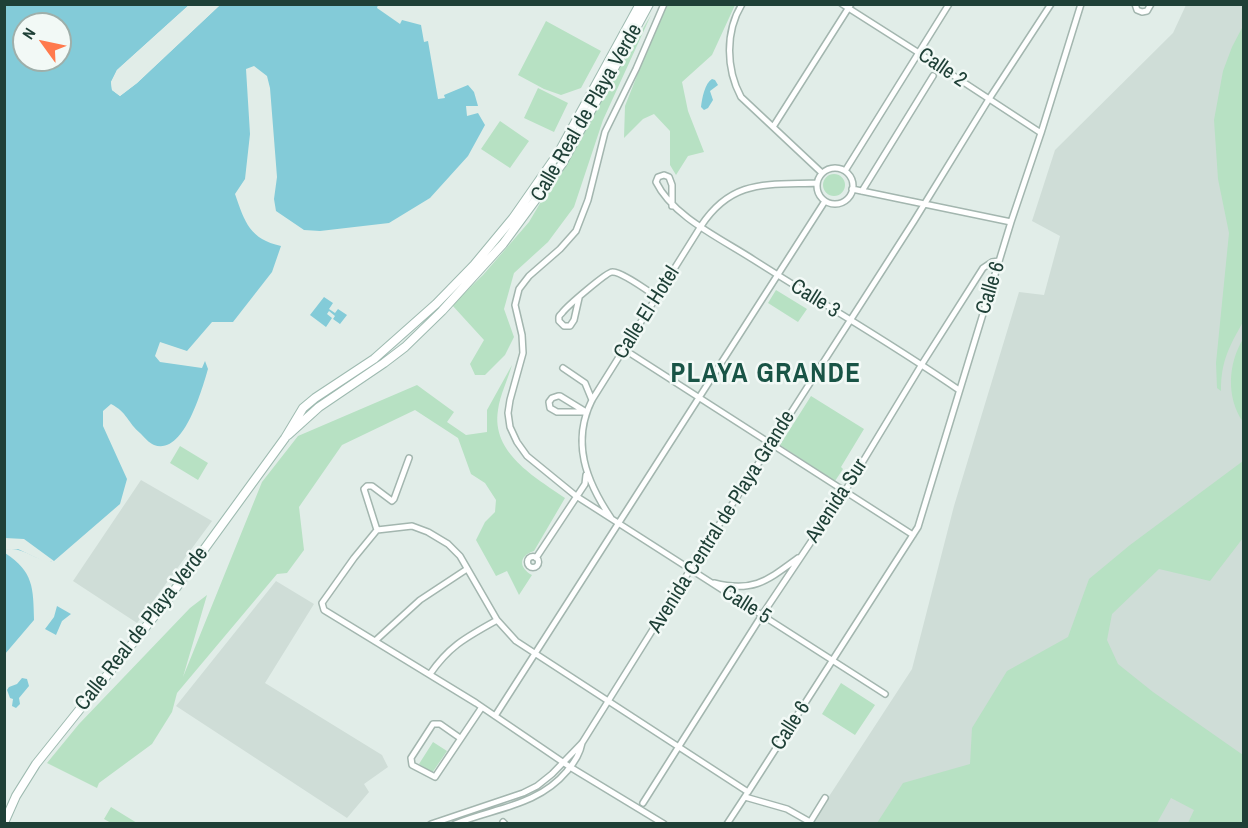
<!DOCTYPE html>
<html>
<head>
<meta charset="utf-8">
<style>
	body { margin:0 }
	#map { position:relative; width:1248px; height:828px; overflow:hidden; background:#e1ede8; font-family:"Archivo Narrow",sans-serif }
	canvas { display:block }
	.frame { position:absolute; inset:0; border:6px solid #1f4037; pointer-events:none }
	.north { position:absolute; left:12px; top:12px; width:60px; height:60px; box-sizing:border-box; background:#f2f9f6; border:2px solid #9eafaa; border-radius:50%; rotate:303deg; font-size:16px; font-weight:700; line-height:24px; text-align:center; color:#1f4037 }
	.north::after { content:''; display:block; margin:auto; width:21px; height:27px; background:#ff7a4d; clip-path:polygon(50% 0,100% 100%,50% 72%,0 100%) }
</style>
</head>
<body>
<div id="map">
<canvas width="1248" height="828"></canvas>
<div class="frame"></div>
<div class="north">N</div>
</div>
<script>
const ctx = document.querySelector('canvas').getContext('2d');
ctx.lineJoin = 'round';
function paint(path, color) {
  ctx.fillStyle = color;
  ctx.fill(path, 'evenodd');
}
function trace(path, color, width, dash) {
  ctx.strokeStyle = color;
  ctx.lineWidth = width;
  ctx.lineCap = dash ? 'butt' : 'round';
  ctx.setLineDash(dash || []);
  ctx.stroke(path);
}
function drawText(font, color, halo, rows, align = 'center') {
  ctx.font = font + ' "Archivo Narrow",sans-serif';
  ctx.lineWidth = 5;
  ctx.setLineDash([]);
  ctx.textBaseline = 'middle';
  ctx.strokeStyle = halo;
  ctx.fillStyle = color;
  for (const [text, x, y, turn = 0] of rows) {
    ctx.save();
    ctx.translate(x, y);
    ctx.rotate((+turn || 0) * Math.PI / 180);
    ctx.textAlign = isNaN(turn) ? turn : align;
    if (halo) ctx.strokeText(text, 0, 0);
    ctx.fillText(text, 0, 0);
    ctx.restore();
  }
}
paint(new Path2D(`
	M1186 5H1243V823L811 824 912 669 954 506 1019 292 1044 295 1060 236 1032 221 1055 150 1173 33Z
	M141 480 212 521 137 623 73 581Z
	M276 581 314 604 265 683 382 755 388 767 364 784 369 792 347 818 176 706Z`), '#cfddd7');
paint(new Path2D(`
	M665 5H735L712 55 682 82 688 111 704 152 688 156 676 175 670 165V131L654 114 643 119 624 138 625 106Z
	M651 15 603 120 574 207 548 242 514 273 504 309 514 337 505 355 485 375H475L470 364 484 340 452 305 483 275 529 222Z
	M546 21 601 51 581 88 561 95 544 89 518 75Z
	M1243 26V322C1229 347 1221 361 1221 391L1217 388 1216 363 1229 233 1218 179 1214 120 1223 71 1232 47Z
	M538 88 568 103 554 132 524 118Z
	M500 121 529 141 510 168 481 149Z
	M823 185a11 11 0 1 1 22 0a11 11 0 1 1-22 0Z
	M776 290 807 309 798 322 768 303Z
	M1243 339V422C1226 397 1228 364 1243 339Z
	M512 365C508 379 500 395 498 410 491 453 535 477 565 498L534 551C518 556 519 568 532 575L519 595 507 571 496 576 476 540 485 522 495 512 496 500 485 483 471 474 458 438 415 410 342 445 299 507 304 550 287 573 277 574 177 693 172 712 152 744 99 783 97 788 47 763 79 724 190 608 207 595 183 677 262 482 298 436 417 385 454 412 447 422 466 435 487 432V410Z
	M811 396 864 429 841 467 843 469 835 481 780 445Z
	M180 446 208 463 198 480 170 463Z
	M1243 461V538L1210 581 1159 569 1112 614 1107 640 1118 664 1153 692 1243 755V823H1188L1194 810 1171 798 1157 823H877L903 783 970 764 972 728 1007 671 1068 637 1089 579 1130 545Z
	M841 683 875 705 855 735 822 714Z
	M433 742 447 751 432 773 419 764Z
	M111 807 137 823H111L104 819Z`), '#b7e1c3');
paint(new Path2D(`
	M5 5H189L117 70 111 82 112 90 120 96 137 83 220 5H378L377 8 400 24 402 20 421 25 424 42 428 41 438 99 445 98 444 95 468 85 474 92 478 106H466L467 116 478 113 485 125 468 156 430 198 389 223 320 231 304 230 276 211 274 199 277 177 270 88 267 76 254 66 246 69 250 134 245 179 235 194C245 223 250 239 281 246L272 272 233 322H212L187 351 160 342 155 356 160 362 202 368 205 361 208 369C202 389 184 456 154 445 149 443 144 437 140 433 128 423 127 412 111 404L103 411V426L127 479 120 504 54 561C36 563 23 545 5 550ZM24 24H60V60H24Z
	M712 79 715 80 718 85 710 91 713 100 708 108 704 110 701 107C702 98 705 83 712 79Z
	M324 297 333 303 329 309 335 313 338 309 347 315 340 324 333 319 335 316 329 311 327 314 332 318 326 327 310 315Z
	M5 553C34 572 33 588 34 620L5 654Z
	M57 606 71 614 62 621 56 635 45 629 54 617Z
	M22 678 27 679 29 686 19 698 20 704 16 708 12 706 13 699 10 698 7 690 9 687 17 684Z`), '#83cbd8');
paint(new Path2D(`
	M215 4 220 5 137 83 120 96 112 90 111 82 117 70 189 5H192L167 30 119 72 114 82 115 89 120 92 135 80Z
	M5 538 24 539 54 561 45 562 18 549 5 550Z`), '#e1ede8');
const street = new Path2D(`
	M664 4 636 69 605 132 588 200 576 231 560 249 529 276 519 289 515 305 522 335 523 353 510 400 508 413 510 427 517 442 527 456 576 496 885 694
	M742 4C725 32 726 69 741 97L822 173
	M842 4 919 53 1041 133
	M1135 4 1137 10 1142 12 1147 11 1151 4
	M773 127 851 4
	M817 186a18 18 0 1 1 36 0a18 18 0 1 1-36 0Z
	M845 171 949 4
	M852 189 1011 222
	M862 191 933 76
	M672 206V185L669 177 664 175 658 177 656 182C673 217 722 239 754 260 823 304 893 344 959 390
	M579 298 574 320 570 326H564L559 321C559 316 558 317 562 313 567 306 607 272 612 272 621 271 648 291 657 297
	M625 350 913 535
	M563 368 585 383 592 400
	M558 396H560L586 412H557L550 408 549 402 552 398Z
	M611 518C586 481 571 442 592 400L701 226C732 179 766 185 817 183
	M377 530 364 489 367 486H372L392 501 394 499 409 458
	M527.5 562a5.5 5.5 0 1 1 11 0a5.5 5.5 0 1 1-11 0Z
	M536 558 585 484 586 475
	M714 583C754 593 768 580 798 558
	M375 641 420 600 467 569
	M430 674C450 645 467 637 497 620
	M495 716 825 201
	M460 738 440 724H433L411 758 412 765 435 777 482 707
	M745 797 787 809 810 822
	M643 803 762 615 845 491 922 364 983 268 992 262 999 261
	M503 822 505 824
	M431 824 523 793 537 786 552 774 582 743 690 570 914 221 989 99 1051 4
	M455 824C494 808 538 806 567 771 574 763 580 754 582 743
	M664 824 570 767 476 703 324 610 322 603 354 558 377 530 412 526 428 532 448 544 460 556 497 620 516 641 748 792 918 527 1011 222 1041 133 1081 4
	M727 824 746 795
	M809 824 825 798`);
const secondary = new Path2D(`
	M288 435 319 407 384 363 405 347 442 311 503 244 562 164 649 4
	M4 823 16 796 36 764 168 599 285 438 303 408 315 398 374 359 436 304 474 265 513 218 559 152 640 4`);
trace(street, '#a3b6af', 8);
trace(secondary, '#9ebab0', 10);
trace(street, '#fff', 5);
trace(secondary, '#fff', 8);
drawText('21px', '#1f4037', '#f2f9f6', [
	["Calle 2",942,68,34],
	["Calle Real de Playa Verde",587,113,-60],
	["Calle 6",991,288,-73],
	["Calle 3",815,299,32],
	["Calle El Hotel",647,313,-58],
	["Avenida Sur",837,501,-57],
	["Avenida Central de Playa Grande",722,522,-58],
	["Calle 5",746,605,32],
	["Calle Real de Playa Verde",142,629,-52],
	["Calle 6",791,726,-57]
]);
ctx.letterSpacing = '1.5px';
drawText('bold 27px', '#195446', '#f2f9f6', [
	["PLAYA GRANDE",766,375]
]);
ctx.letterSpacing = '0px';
</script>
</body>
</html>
